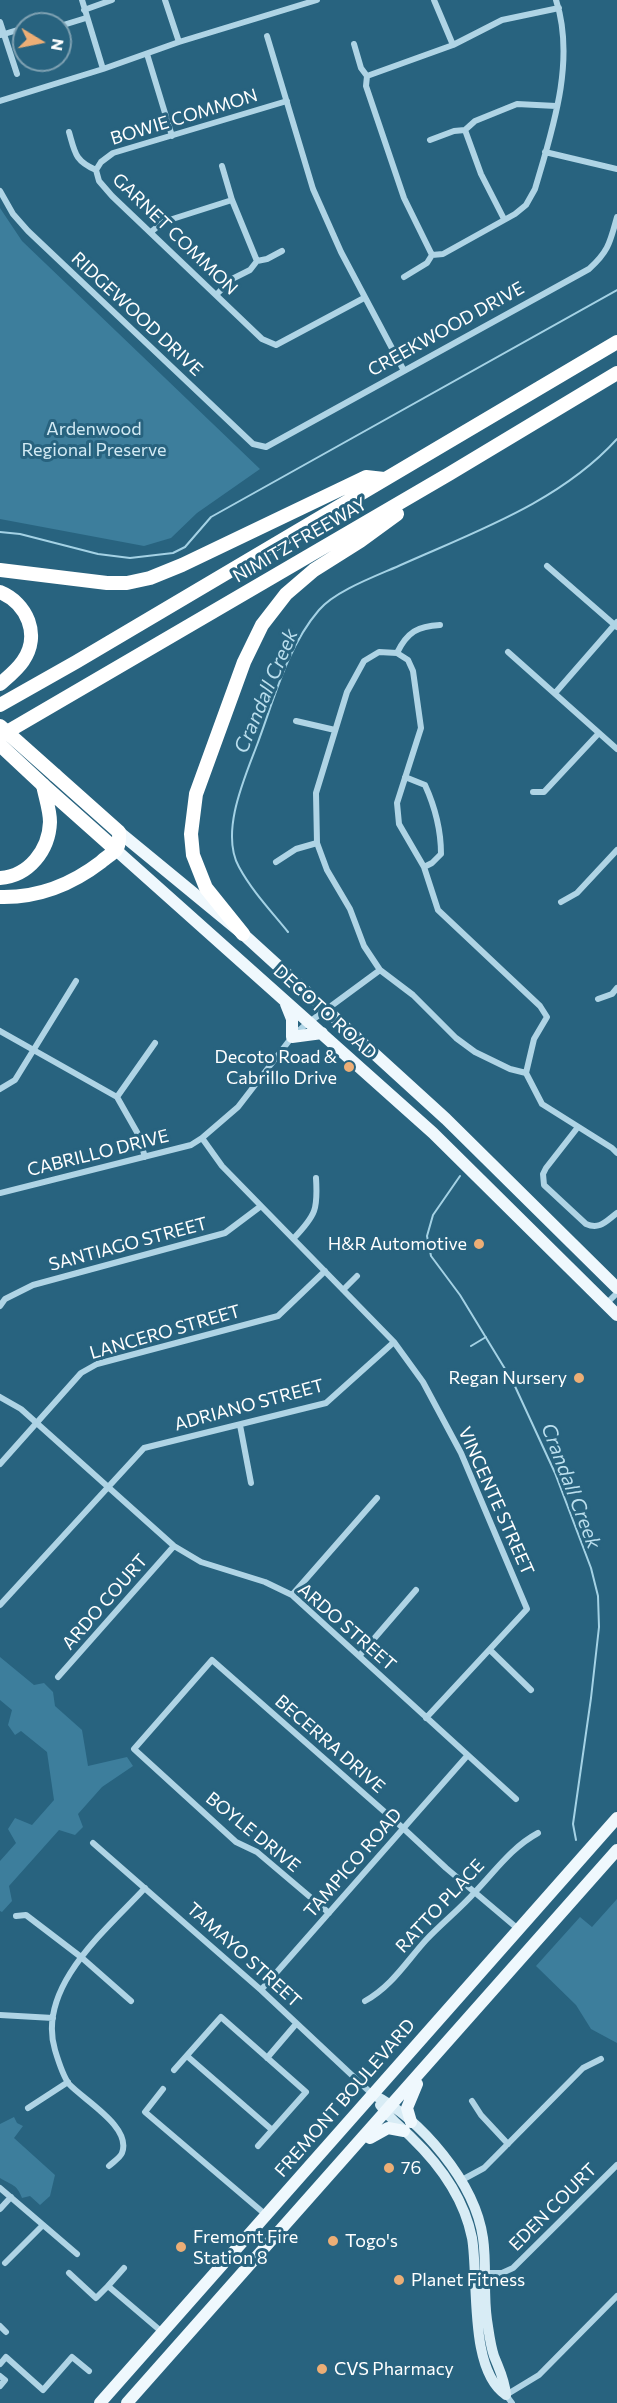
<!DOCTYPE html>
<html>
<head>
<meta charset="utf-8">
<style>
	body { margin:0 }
	#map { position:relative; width:617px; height:2403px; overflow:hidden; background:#28637f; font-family:Commissioner,sans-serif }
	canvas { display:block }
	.north { position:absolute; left:12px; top:12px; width:60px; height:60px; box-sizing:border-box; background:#28637f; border:2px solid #7ea1b2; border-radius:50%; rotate:100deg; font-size:16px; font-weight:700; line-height:24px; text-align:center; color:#fff }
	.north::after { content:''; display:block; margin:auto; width:21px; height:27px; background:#ecae76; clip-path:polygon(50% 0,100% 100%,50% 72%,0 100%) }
</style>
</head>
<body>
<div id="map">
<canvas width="617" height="2403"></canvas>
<div class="north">N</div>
</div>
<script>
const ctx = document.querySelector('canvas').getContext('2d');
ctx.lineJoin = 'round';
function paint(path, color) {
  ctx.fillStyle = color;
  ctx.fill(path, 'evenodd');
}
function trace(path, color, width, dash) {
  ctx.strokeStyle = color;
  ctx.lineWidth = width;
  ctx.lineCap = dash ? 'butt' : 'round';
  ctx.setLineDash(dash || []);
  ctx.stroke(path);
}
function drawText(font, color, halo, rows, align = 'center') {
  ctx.font = font + ' Commissioner,sans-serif';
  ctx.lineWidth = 6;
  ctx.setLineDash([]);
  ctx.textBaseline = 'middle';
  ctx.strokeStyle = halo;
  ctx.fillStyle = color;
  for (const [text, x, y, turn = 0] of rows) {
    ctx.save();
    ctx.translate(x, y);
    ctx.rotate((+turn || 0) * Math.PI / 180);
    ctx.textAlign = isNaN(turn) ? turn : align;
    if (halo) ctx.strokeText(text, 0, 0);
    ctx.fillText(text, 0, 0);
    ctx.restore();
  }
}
paint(new Path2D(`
	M0 208 22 241 260 469 197 513 171 538 144 546 0 519Z
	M0 1657 34 1685 44 1683 53 1692 55 1706 82 1730 88 1766 127 1757 133 1766 102 1787 78 1814 83 1827 75 1835 59 1830 9 1886 12 1901 2 1912 0 1911V1861L16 1843 8 1829 15 1818 32 1825 54 1800 47 1752 21 1731 15 1735 8 1725 12 1710 0 1700Z
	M617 1899V2043L591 2029 576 2005 536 1966 580 1917 592 1927Z
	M14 2117 17 2123 23 2126 14 2138 55 2175 50 2196 40 2205 30 2196 22 2198C17 2184 11 2185 0 2178V2124Z`), '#3d7e9c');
trace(new Path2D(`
	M0 532 20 534 98 554 130 558 173 553 185 547 211 517 617 290
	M288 932C271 911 252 891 239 867 220 833 244 779 257 745 274 700 287 647 319 610 336 590 379 575 403 564 477 531 561 501 617 439
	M460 1176 433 1215 427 1236 431 1256 460 1295 513 1382 555 1473 591 1568 598 1596 599 1627 591 1698 573 1824 576 1840
	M471 1346 486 1337`), '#a4d2e5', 2);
trace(new Path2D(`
	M82 0 103 69
	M165 0 179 42
	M434 0 453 45
	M84 10 112 0
	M0 22 17 74
	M60 26 86 18
	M1 35 24 28
	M267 36 313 189 341 252 403 369
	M354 44 361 68 367 76 366 86 404 198 432 255
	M147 54 172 136
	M367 76 453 45 502 20 559 8
	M0 101 103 69 179 42 317 0
	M465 130 481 174 504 219
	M69 132C75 153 75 161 96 170L99 181 112 196 262 339 276 345 364 298
	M430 140 454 131 465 130 475 121 517 104 556 106
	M545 152 617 169
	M222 166 232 200 257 261
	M96 170 101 162 113 153 287 101
	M0 191 13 214 28 231 253 444 266 447 589 269C609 251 610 242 617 217
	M151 232 163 222 232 200
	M404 277 427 263 432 255 443 254 515 214 526 205 535 189C552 131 576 61 556 0
	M217 294 232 279 250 270 257 261 267 259 282 251
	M547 566 617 627
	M379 652 397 653 408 660 413 671 421 728 397 803 399 824 424 867 438 910 540 1006 547 1017 534 1039 526 1073 510 1069 475 1052 456 1038 413 995 380 970 364 946 350 909 327 870 317 843 316 793 347 692 364 661Z
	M508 652 617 749
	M397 653C407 632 418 626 440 625
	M556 692 617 622
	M296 721 335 730
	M405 777 425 785C435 807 441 830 441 854L432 863 424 867
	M533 792H544L599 733
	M276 862 296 849 317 843
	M561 902 577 893 617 850
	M598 999 612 994 617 988
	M0 1031 117 1097 138 1134 145 1157
	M526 1073 542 1104 612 1148 617 1153
	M0 1089 15 1080 76 981
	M117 1097 155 1043
	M578 1127 546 1168 543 1174 544 1185 586 1224C600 1230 606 1221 617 1213
	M202 1138 222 1166 394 1342 423 1382 461 1453 527 1609 426 1718
	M0 1193 191 1145 202 1138 238 1107 292 1037 304 1026 380 970
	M294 1238C316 1215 318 1209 316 1178
	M343 1290 357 1276
	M606 1304 617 1293
	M0 1306 5 1299 33 1285 225 1233 261 1206
	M0 1397 21 1409 174 1546 201 1562 265 1582 292 1595 516 1799
	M240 1425 251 1483
	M0 1464 81 1373 97 1364 278 1316 325 1271
	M292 1595 377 1498
	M0 1605 144 1448 326 1403 394 1342
	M490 1650 531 1690
	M360 1655 416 1590
	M58 1677 174 1546
	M93 1843 261 1990 372 2094
	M329 1913 257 1852 236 1842 134 1749 212 1660 403 1828 446 1868 517 1928
	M16 1916 26 1915 81 1957 131 2001
	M261 1990 467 1756
	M365 2001C392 1986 406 1962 426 1940 442 1923 460 1909 475 1892 496 1870 512 1847 538 1833
	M0 2015 53 2018
	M187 2056 271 2129
	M267 2058 296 2024
	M174 2070 221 2017 306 2092 258 2146
	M163 2089 145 2112 266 2215
	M472 2101 481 2115 508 2144
	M28 2108 68 2082
	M109 2166C113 2162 120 2158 122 2153 132 2127 85 2101 69 2084 63 2076 58 2060 55 2050 36 1987 107 1929 145 1888
	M460 2181 484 2168 583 2068 601 2059
	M0 2188 77 2254
	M0 2209 11 2197
	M5 2263 43 2225
	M69 2273 96 2298 108 2286 162 2332
	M484 2273H502L513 2268 617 2165
	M108 2286 124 2268
	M0 2326 6 2332
	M0 2364 6 2357 43 2390 72 2357 89 2371
	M0 2376 5 2380 0 2386
	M512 2403 506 2395 539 2375 617 2296`), '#afd4e5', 6);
trace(new Path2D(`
	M372 2094C421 2119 475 2182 483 2238 487 2265 483 2293 487 2320 489 2332 490 2344 494 2356 499 2369 505 2380 506 2395
	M380 2105C389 2118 401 2127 412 2138 441 2166 464 2198 472 2238 479 2278 468 2370 506 2395`), '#d8ecf5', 10);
trace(new Path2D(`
	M119 832 243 934 446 1119 617 1288
	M116 850 433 1133 617 1315
	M286 1004 292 1019V1037L322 1033
	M411 2122 407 2108 417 2084
	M370 2138 388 2128 404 2131
	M100 2403 617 1818
	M127 2403 617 1850`), '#eff8fd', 12);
trace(new Path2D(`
	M0 570 107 583H127L150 578 182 565 366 477 384 479
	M0 592C27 603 41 635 23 661 17 670 8 677 0 684
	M0 705 76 662 617 342
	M0 736 449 474 617 373
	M43 785 116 850
	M0 878C29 876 49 850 50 822 50 810 45 796 43 785
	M0 897C38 898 71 885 101 862 105 858 112 854 116 850 120 845 119 837 119 832L55 775
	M243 934 206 888 193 855 191 834 196 794 244 662 262 625 286 594 314 570 360 541 397 514`), '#fff', 14);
trace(new Path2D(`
	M0 726 55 775
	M0 745 43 785`), '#fff', 14);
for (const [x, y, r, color] of [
	[349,1067,6,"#ecae76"],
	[479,1244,6,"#ecae76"],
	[579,1378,6,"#ecae76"],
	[389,2168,6,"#ecae76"],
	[333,2241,6,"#ecae76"],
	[181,2247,6,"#ecae76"],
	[399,2280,6,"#ecae76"],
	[322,2369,6,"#ecae76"]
]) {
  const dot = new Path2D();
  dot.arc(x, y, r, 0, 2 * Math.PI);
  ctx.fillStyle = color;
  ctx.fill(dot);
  trace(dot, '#28637f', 2);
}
drawText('18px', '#fff', '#28637f', [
	["BOWIE COMMON",184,117,-17],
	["GARNET COMMON",175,234,44],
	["RIDGEWOOD DRIVE",137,314,43],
	["CREEKWOOD DRIVE",446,329,-29],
	["NIMITZ FREEWAY",300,540,-30],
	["DECOTO ROAD",325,1012,42],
	["CABRILLO DRIVE",98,1153,-14],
	["SANTIAGO STREET",128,1244,-15],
	["LANCERO STREET",165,1332,-16],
	["ADRIANO STREET",249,1405,-15],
	["VINCENTE STREET",496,1501,66],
	["ARDO COURT",105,1602,-49],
	["ARDO STREET",347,1627,41],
	["BECERRA DRIVE",330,1744,41],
	["BOYLE DRIVE",253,1832,39],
	["TAMPICO ROAD",353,1863,-49],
	["RATTO PLACE",440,1906,-47],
	["TAMAYO STREET",244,1955,42],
	["FREMONT BOULEVARD",345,2098,-49],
	["EDEN COURT",553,2207,-45]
]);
drawText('18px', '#d2eaf4', '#28637f', [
	["Ardenwood",94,429],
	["Regional Preserve",94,450]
]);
drawText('18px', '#fff', '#28637f', [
	["Decoto Road &",337,1057,"right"],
	["Cabrillo Drive",337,1078,"right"],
	["H&R Automotive",467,1244,"right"],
	["Regan Nursery",567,1378,"right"],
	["76",401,2168],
	["Fremont Fire",193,2237],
	["Station 8",193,2258],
	["Togo's",345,2241],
	["Planet Fitness",411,2280],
	["CVS Pharmacy",334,2369]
], 'left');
drawText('italic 20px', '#badeed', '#28637f', [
	["Crandall Creek",266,691,-67],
	["Crandall Creek",571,1486,69]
]);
</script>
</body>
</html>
